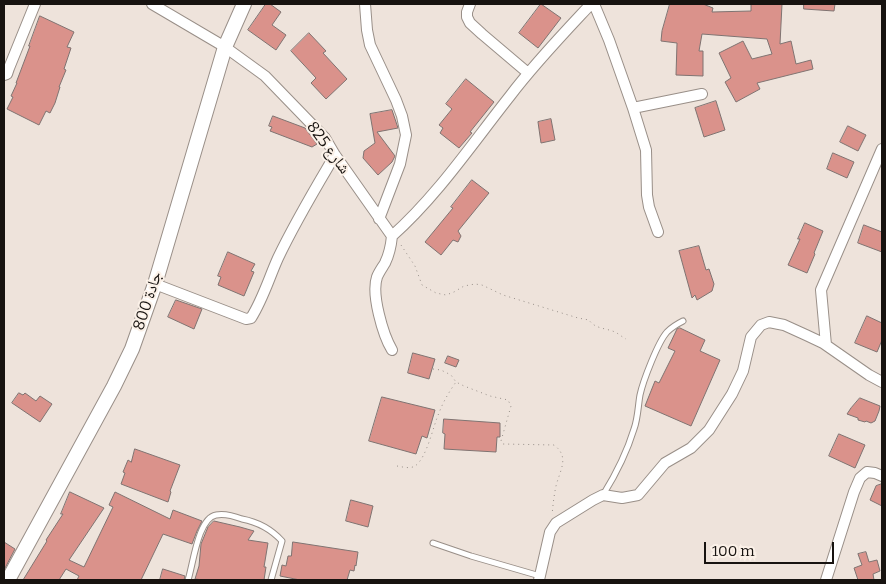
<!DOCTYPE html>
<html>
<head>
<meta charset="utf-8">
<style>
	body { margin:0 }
	#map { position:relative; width:886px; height:584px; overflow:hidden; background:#eee3db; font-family:Bitter,serif }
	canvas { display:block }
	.frame { position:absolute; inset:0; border:5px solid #171310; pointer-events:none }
	.scale { position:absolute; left:704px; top:542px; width:130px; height:22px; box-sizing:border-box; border:2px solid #171310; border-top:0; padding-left:6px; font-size:15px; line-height:18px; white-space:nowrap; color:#171310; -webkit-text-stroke:4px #fbf1e8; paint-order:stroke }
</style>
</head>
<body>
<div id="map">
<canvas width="886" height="584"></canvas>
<div class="frame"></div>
<div class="scale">100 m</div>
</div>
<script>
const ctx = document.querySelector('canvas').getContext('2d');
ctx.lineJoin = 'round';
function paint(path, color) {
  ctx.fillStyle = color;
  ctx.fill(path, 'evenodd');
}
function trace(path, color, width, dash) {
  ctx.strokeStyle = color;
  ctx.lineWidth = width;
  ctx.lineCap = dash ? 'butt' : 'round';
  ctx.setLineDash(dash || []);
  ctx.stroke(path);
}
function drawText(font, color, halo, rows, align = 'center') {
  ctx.font = font + ' Bitter,"Noto Naskh Arabic",serif';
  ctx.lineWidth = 4;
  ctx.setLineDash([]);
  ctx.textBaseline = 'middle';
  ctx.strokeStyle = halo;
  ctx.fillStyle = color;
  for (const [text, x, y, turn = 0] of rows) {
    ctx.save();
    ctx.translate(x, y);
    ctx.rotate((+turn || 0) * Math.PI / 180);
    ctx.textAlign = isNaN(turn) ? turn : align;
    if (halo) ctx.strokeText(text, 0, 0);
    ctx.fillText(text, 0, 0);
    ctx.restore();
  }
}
const building = new Path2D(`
	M266 4H270L281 12 272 25 286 35 276 50 248 30Z
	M541 4 561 18 538 48 519 33Z
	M670 4H703L713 8 712 12 751 11V4H782L780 44 791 41 796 64 811 60 813 69 757 83 760 89 736 102 725 82 731 78 719 53 743 41 752 59 772 54 767 39 702 34 699 51H703V76L676 75 677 43 661 41 662 31Z
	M804 4H835L834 11 804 9Z
	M40 16 74 32 67 47 71 48 64 69 66 70 59 87H60L55 103 50 113 46 111 39 125 7 109 13 97 11 96 17 83H16L30 46H29Z
	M309 33 326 51 323 53 347 79 326 99 311 83 316 78 291 51Z
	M466 79 494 102 470 132 472 133 459 148 440 133 443 128 439 125 452 109 446 104Z
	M716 101 725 130 704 137 695 108Z
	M392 110 398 128 377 132 395 156 392 162 378 175 363 158 364 151 375 143 370 114Z
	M273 116 305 128 317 144 312 147 270 131 272 127 269 126Z
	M551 119 555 140 541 143 538 122Z
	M848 126 866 135 858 151 840 142Z
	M833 153 854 162 847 178 827 169Z
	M472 180 489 193 458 231 461 236 458 242 453 240 441 255 425 242 453 208 451 207Z
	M805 223 823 231 814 253 815 254 807 273 788 265 800 239H798Z
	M864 225 882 232V252L858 243Z
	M699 246 706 270 709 269 714 284 712 291 697 300 695 295 692 298 679 251Z
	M228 252 255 264 251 271 254 272 244 296 218 285 221 277 218 276Z
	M176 300 202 309 194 329 168 317Z
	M867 316 882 323V340L877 352 855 343Z
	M680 328 705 340 700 351 720 360 691 426 645 406 655 381 659 383 675 351 668 348 677 329Z
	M413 353 435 359 429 379 408 373Z
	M448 356 459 360 456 367 445 363Z
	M19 393 23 395 25 393 36 401 40 396 52 404 40 422 12 403Z
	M382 397 435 410 427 438 422 436 416 454 369 441Z
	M860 398 880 406 879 411 875 421 871 423 866 421 865 422 858 420V418L847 414 851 408Z
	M444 419 500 423V437H497L496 452 444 449 445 434 443 433Z
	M839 434 865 445 855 468 829 456Z
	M135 449 180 465 170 491 171 492 168 502 121 484 125 473 123 472 128 460 131 462Z
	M882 484V506L870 500 876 486Z
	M70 492 104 508 69 560 84 567 113 507 109 505 115 492 170 519 173 510 202 521 197 531 192 544 163 534 141 580H77L79 576 66 569 59 580H23L47 541 46 540 63 514H61Z
	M351 500 373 506 368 527 346 521Z
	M214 521 240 527 254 531 248 540 268 543 264 567H266L264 580H203L195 579 199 566 201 544 208 527Z
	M4 542 15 549 4 570Z
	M293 542 358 552 356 566 355 565 354 571 350 570 347 580H300L280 576 282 565 286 566 288 556H291Z
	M866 552 869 562 877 560 880 571 873 574 874 580H858L854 568 862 565 858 554Z
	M163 569 185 576 184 580H160Z`);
paint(building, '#da928b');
trace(building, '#7f7371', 1);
const lane = new Path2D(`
	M603 495C616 474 627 452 634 429 638 418 638 406 640 395 643 381 658 342 667 332 672 327 677 324 683 321
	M433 543 471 556 540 576
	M188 580C193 565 198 518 216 515 225 513 234 516 242 519 258 522 271 529 282 541L271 580`);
const street = new Path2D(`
	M152 4 225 47 265 76 325 138 335 155 392 236C391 246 389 255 385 263 382 268 379 272 377 277 371 294 383 335 392 350
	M365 4 367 30 370 45 396 100 402 116 406 135 400 164 379 219
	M470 4 467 12V17L470 23 482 34 528 73
	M594 4 609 40 633 108 646 150 647 195 649 207 658 232
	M4 75 7 74 9 68 35 4
	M633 108 702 94
	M392 236C437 196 472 144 510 96 535 63 563 34 591 4
	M155 284 246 319 251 318C263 299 269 278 278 258 295 222 315 189 335 155
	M826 345 821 290 882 149
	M539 580 550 532 556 523 593 500 603 495 622 498 638 495 665 463 691 448 709 430 732 394 743 371 751 337 761 325 769 322 784 325 806 335 823 343 869 375 882 382
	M826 580 854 492 860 478 867 472 875 473 882 476`);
const secondary = new Path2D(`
	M8 580 114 386 132 349 155 284 225 47 244 4`);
trace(lane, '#998f88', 7);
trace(street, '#998f88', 12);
trace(secondary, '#998f88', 16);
trace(new Path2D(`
	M401 245 415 266 422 285 436 293 446 295 454 292 464 286 475 284 482 285 503 295 578 318 589 320C595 329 606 328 615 332 619 334 622 337 626 339
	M433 369 441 370 451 375 456 382 464 386 490 396 508 400 511 406 501 441 503 444 554 445C570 457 560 470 556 486 554 495 553 505 552 515
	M397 466C403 467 410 469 415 466 427 458 433 426 439 413 443 402 449 392 456 382`), '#978f89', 1, [1, 4]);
trace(lane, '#fff', 5);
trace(street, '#fff', 10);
trace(secondary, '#fff', 14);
drawText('16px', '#171310', '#fbf1e8', [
	["شارع 825",328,148,53],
	["جادة 800",148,301,-72]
]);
</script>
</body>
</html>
